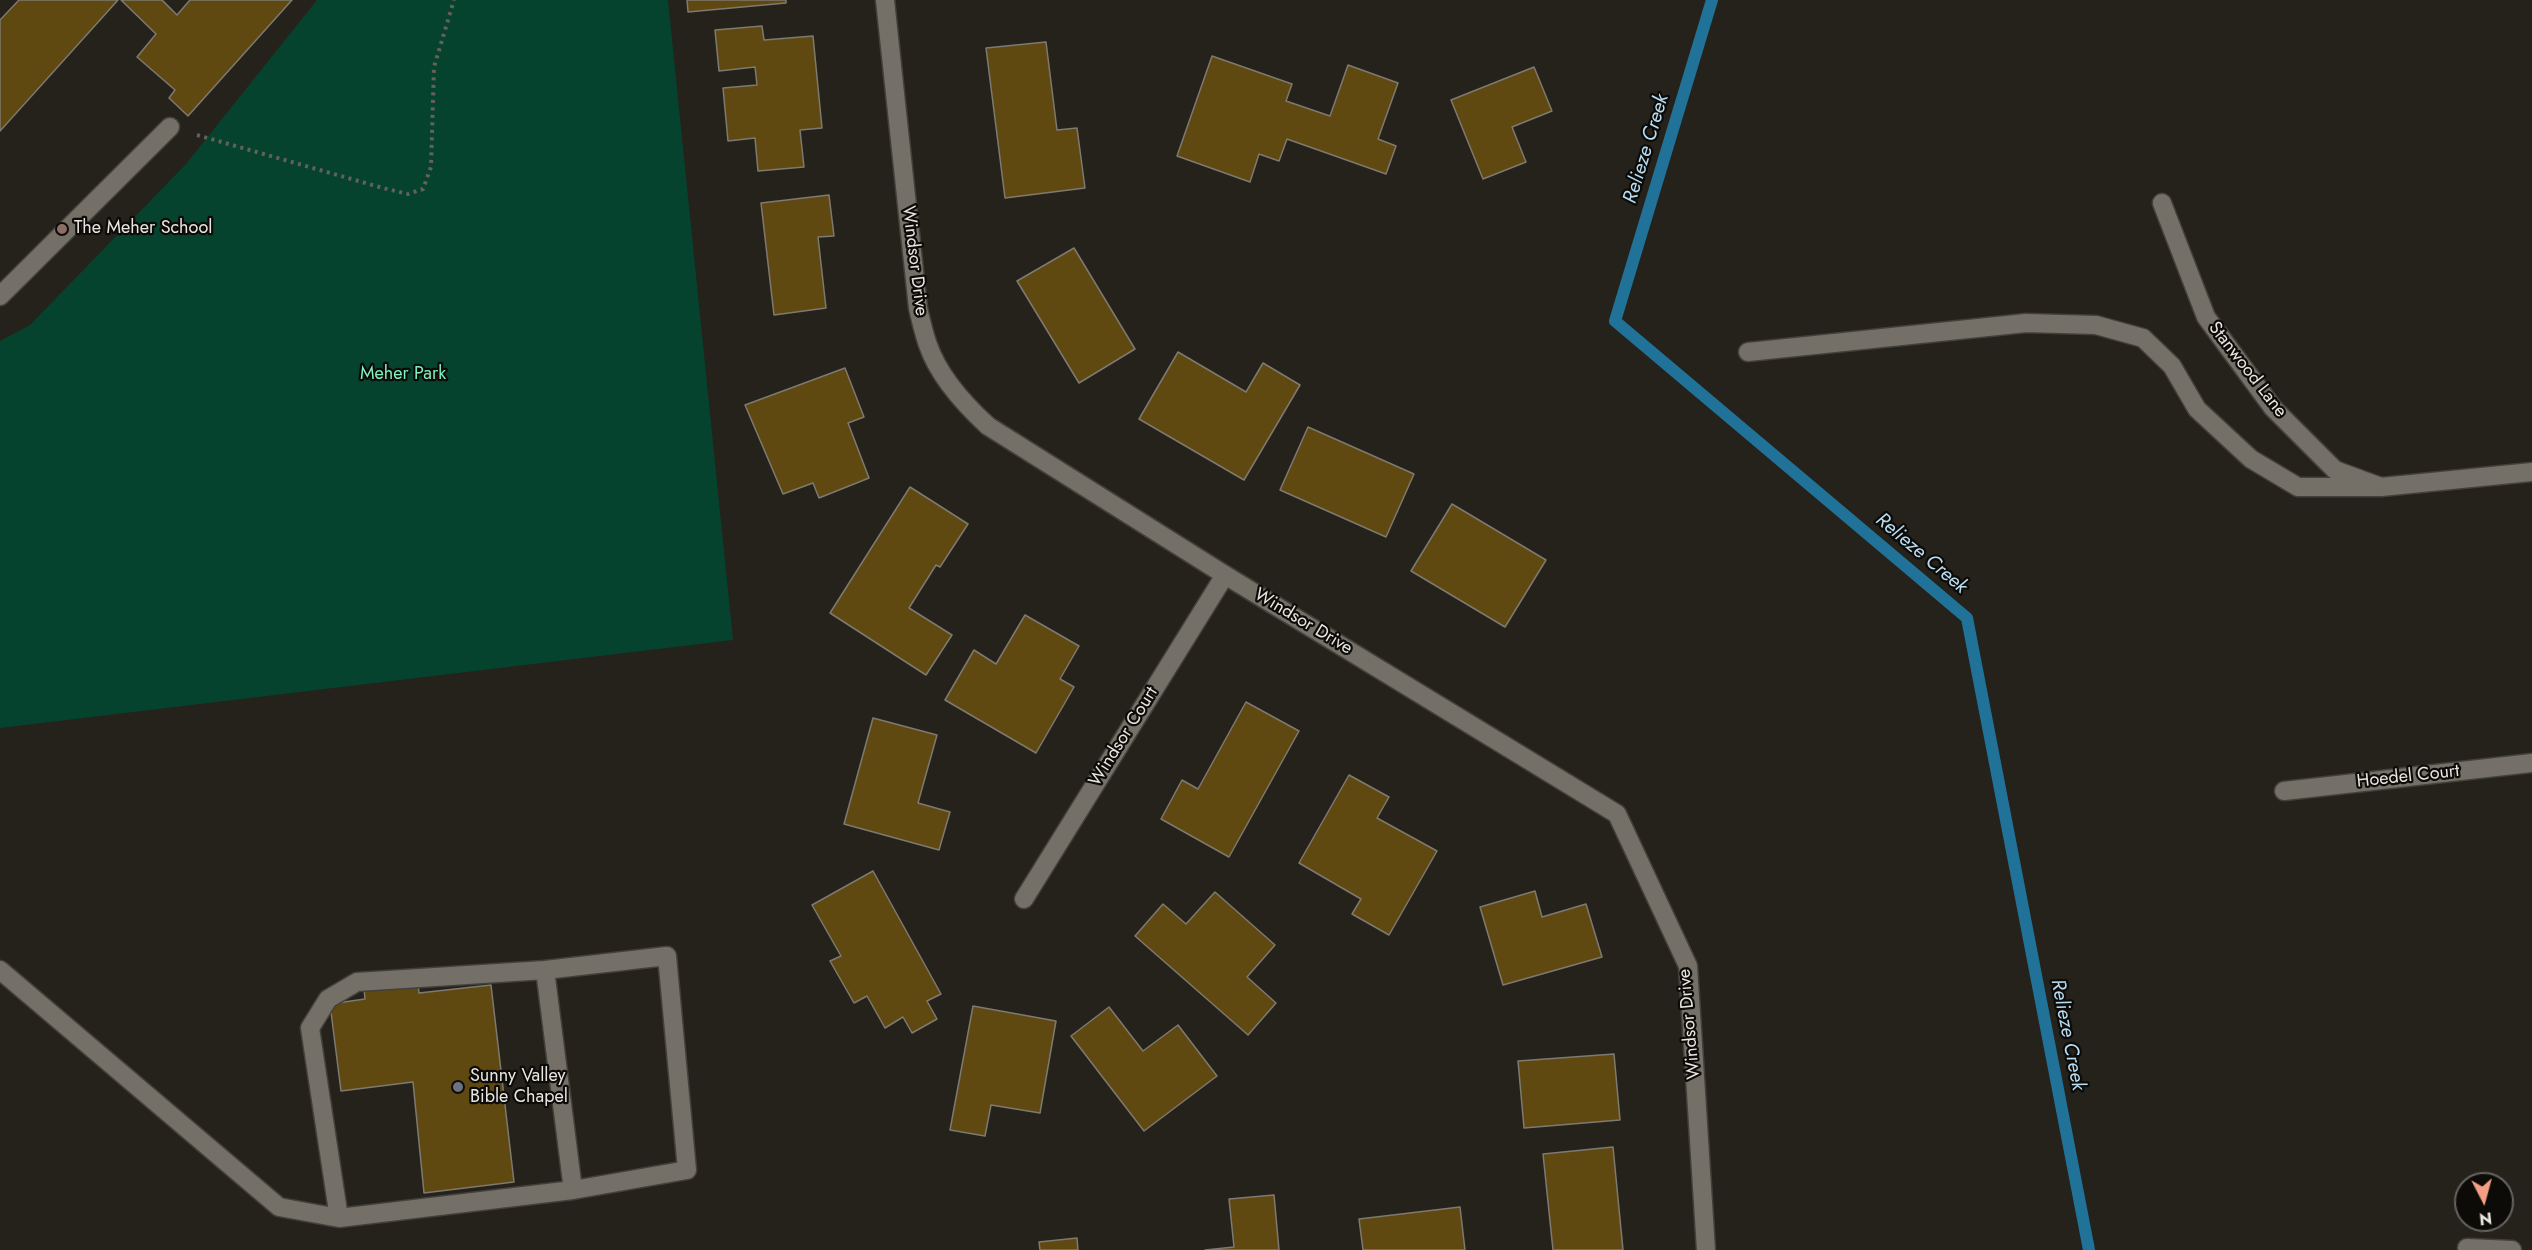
<!DOCTYPE html>
<html>
<head>
<meta charset="utf-8">
<style>
	body { margin:0 }
	#map { position:relative; width:2532px; height:1250px; overflow:hidden; background:#25221b; font-family:Jost,sans-serif }
	canvas { display:block }
	.north { position:absolute; left:2454px; top:1172px; width:60px; height:60px; box-sizing:border-box; background:#0d0b08; border:2px solid #65635f; border-radius:50%; rotate:174deg; font-size:16px; font-weight:700; line-height:24px; text-align:center; color:#e8e6e1 }
	.north::after { content:''; display:block; margin:auto; width:21px; height:27px; background:#f39f84; clip-path:polygon(50% 0,100% 100%,50% 72%,0 100%) }
</style>
</head>
<body>
<div id="map">
<canvas width="2532" height="1250"></canvas>
<div class="north">N</div>
</div>
<script>
const ctx = document.querySelector('canvas').getContext('2d');
ctx.lineJoin = 'round';
function paint(path, color) {
  ctx.fillStyle = color;
  ctx.fill(path, 'evenodd');
}
function trace(path, color, width, dash) {
  ctx.strokeStyle = color;
  ctx.lineWidth = width;
  ctx.lineCap = dash ? 'butt' : 'round';
  ctx.setLineDash(dash || []);
  ctx.stroke(path);
}
function drawText(font, color, halo, rows, align = 'center') {
  ctx.font = font + ' Jost,sans-serif';
  ctx.lineWidth = 4.5;
  ctx.setLineDash([]);
  ctx.textBaseline = 'middle';
  ctx.strokeStyle = halo;
  ctx.fillStyle = color;
  for (const [text, x, y, turn = 0] of rows) {
    ctx.save();
    ctx.translate(x, y);
    ctx.rotate((+turn || 0) * Math.PI / 180);
    ctx.textAlign = isNaN(turn) ? turn : align;
    if (halo) ctx.strokeText(text, 0, 0);
    ctx.fillText(text, 0, 0);
    ctx.restore();
  }
}
paint(new Path2D(`
	M317 0H668L733 640 0 728V341L30 325 186 164Z`), '#06432e');
trace(new Path2D(`
	M1712 0 1615 321 1967 618 2089 1250`), '#217298', 12);
const building = new Path2D(`
	M19 0H118L0 131V20Z
	M121 0H162L177 15 190 0H292L188 116 169 98 175 90 137 57 156 34Z
	M687 0H786V3L688 12Z
	M762 26 764 40 813 36 822 128 800 130 804 167 758 171 755 138 728 141 723 88 757 85 755 67 719 71 715 30Z
	M1046 42 1057 130 1077 128 1085 188 1005 198 986 48Z
	M1212 56 1292 84 1286 101 1330 116 1348 65 1398 83 1378 139 1396 146 1386 174 1287 139 1279 161 1259 154 1250 182 1177 156Z
	M1534 67 1552 111 1512 127 1526 162 1483 179 1451 100Z
	M829 195 834 236 818 237 826 308 774 315 761 203Z
	M1074 248 1135 349 1079 383 1017 281Z
	M1178 352 1246 392 1263 363 1300 385 1244 480 1139 419Z
	M845 368 864 417 848 423 869 478 819 498 813 483 783 494 745 405Z
	M1308 427 1414 474 1386 537 1280 490Z
	M910 487 968 524 940 567 936 565 909 608 952 635 926 675 830 613Z
	M1452 504 1546 560 1505 627 1411 571Z
	M1025 615 1079 646 1060 679 1074 687 1036 753 945 700 974 650 996 664Z
	M1246 702 1299 731 1229 857 1161 819 1182 780 1198 789Z
	M873 718 937 735 918 803 950 812 939 850 844 824Z
	M1349 775 1389 797 1377 818 1437 851 1389 935 1352 914 1361 899 1299 863Z
	M873 871 941 994 927 1001 937 1019 912 1033 903 1017 885 1028 867 996 854 1003 830 961 841 956 812 905Z
	M1535 891 1542 917 1586 904 1602 957 1503 985 1480 907Z
	M1215 892 1275 945 1247 977 1276 1003 1248 1035 1135 936 1163 904 1186 924Z
	M418 983 419 993 491 985 514 1182 424 1193 413 1082 341 1091 330 1004 365 999 364 989Z
	M973 1006 1056 1021 1040 1113 991 1105 985 1136 950 1130Z
	M1109 1007 1143 1051 1178 1025 1217 1076 1144 1131 1071 1036Z
	M1614 1054 1620 1120 1524 1128 1518 1061Z
	M1613 1147 1623 1250H1553L1543 1154Z
	M1274 1195 1279 1250H1205L1234 1247 1229 1199Z
	M1460 1207 1465 1250H1363L1359 1219Z
	M1077 1238 1078 1250H1040L1039 1242Z`);
paint(building, '#604911');
trace(building, '#7e7a72', 1.5);
const service = new Path2D(`
	M0 296 170 127
	M1748 352 2026 323 2096 325 2143 338 2172 366 2197 409 2251 459 2298 487H2379
	M0 970 279 1207 339 1218 573 1190 687 1170 667 956 545 970 357 982 328 999 310 1028 339 1218
	M545 970 573 1190`);
const minor = new Path2D(`
	M885 0 918 308C921 321 924 334 928 345 939 377 964 404 988 426L1225 575 1617 814 1688 966 1706 1250
	M2162 203 2206 317 2273 408 2335 470 2381 487 2532 472
	M2284 791 2532 763
	M1024 899 1225 575
	M2467 1248 2512 1250`);
trace(service, '#42403b', 21);
trace(minor, '#42403b', 21);
trace(new Path2D(`
	M197 135 383 188 408 194 423 189 431 167 434 67 454 0`), '#64615b', 4, [3, 4.5]);
trace(service, '#747067', 18);
trace(minor, '#747067', 18);
for (const [x, y, r, color] of [
	[62,229,6,"#8d6e63"],
	[458,1087,6,"#6b7280"]
]) {
  const dot = new Path2D();
  dot.arc(x, y, r, 0, 2 * Math.PI);
  ctx.fillStyle = color;
  ctx.fill(dot);
  trace(dot, '#0d0b08', 2);
}
drawText('18px', '#e8e6e1', '#0d0b08', [
	["The Meher School",74,229],
	["Sunny Valley",470,1077],
	["Bible Chapel",470,1098]
], 'left');
drawText('18px', '#e8e6e1', '#0d0b08', [
	["Windsor Drive",914,261,83],
	["Stanwood Lane",2247,370,52],
	["Windsor Drive",1303,622,31],
	["Windsor Court",1124,737,-58],
	["Hoedel Court",2408,777,-6],
	["Windsor Drive",1690,1024,-95]
]);
drawText('18px', '#7ff1c0', '#0d0b08', [
	["Meher Park",403,375]
]);
drawText('italic 20px', '#b7ddf3', '#0d0b08', [
	["Relieze Creek",1647,149,-73],
	["Relieze Creek",1921,554,40],
	["Relieze Creek",2067,1035,79]
]);
</script>
</body>
</html>
